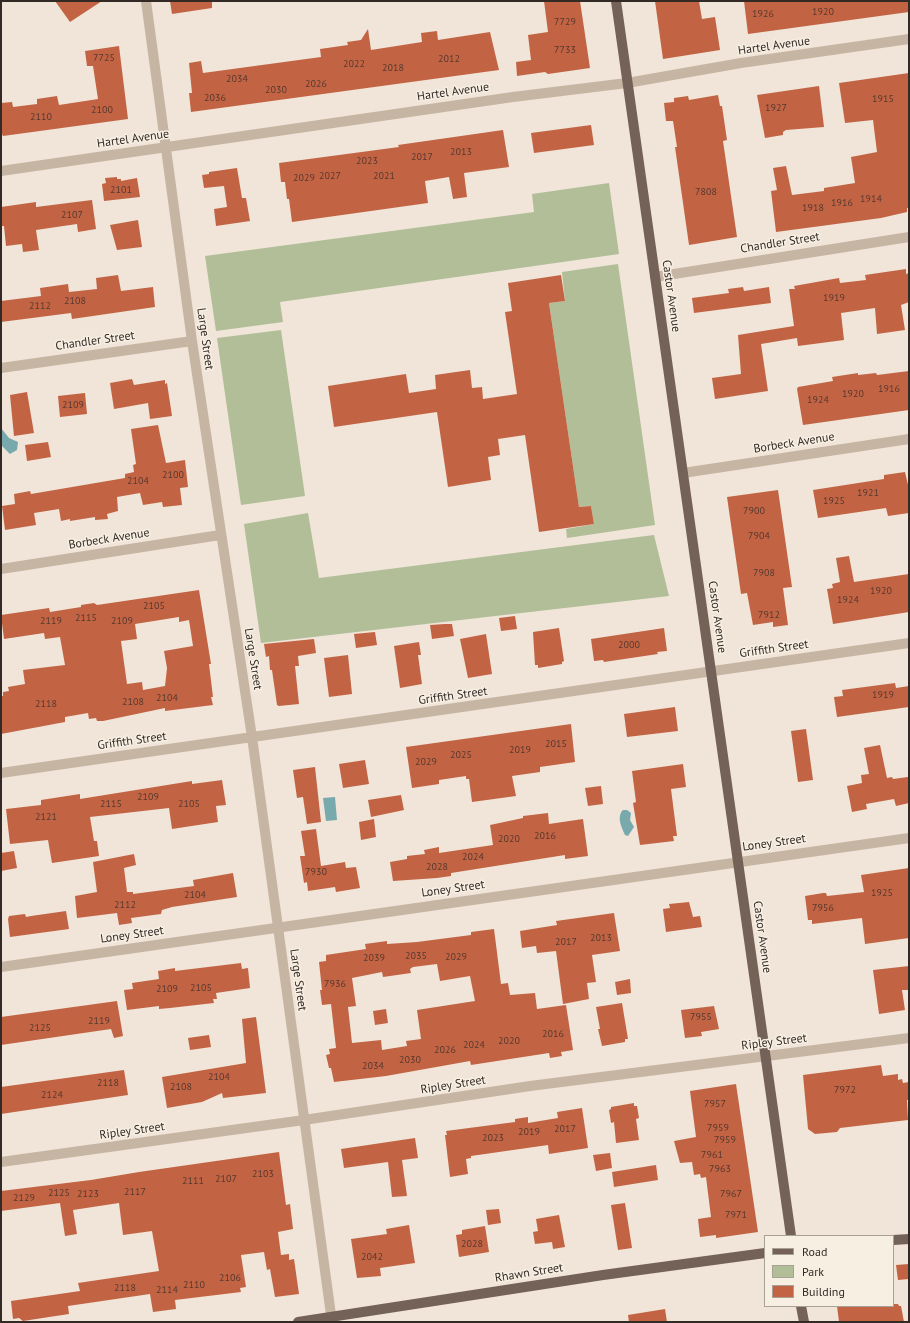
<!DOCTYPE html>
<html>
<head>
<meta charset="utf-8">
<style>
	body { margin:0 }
	#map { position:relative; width:910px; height:1323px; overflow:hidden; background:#f0e5d8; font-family:"PT Sans",sans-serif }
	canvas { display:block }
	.frame { position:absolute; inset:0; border:2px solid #332a26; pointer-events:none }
	.legend { position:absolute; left:764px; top:1235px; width:130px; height:72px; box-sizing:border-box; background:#f8efe3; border:1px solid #a9a097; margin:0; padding:5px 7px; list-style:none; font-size:12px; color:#332a26 }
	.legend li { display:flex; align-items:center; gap:8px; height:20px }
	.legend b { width:20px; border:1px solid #a9a097 }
</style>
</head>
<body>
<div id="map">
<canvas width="910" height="1323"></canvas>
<div class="frame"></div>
<ul class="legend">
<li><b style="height:5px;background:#746157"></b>Road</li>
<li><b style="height:11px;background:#b1be98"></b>Park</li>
<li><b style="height:11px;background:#c26444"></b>Building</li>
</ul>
</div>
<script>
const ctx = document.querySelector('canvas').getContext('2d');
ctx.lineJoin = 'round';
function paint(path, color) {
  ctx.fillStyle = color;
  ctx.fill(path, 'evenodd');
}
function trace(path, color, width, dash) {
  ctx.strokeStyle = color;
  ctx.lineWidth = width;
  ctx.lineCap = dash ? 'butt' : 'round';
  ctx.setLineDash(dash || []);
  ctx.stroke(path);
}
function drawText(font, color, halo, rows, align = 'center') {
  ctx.font = font + ' "PT Sans",sans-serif';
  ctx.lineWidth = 3;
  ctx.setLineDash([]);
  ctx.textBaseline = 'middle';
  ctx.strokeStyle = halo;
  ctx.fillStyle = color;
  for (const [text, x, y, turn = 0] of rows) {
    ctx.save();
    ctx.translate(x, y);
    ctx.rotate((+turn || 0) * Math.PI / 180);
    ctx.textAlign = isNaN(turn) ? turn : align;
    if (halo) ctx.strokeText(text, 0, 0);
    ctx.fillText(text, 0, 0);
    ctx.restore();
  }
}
paint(new Path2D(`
	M609 183 619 254 280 302 283 322 216 331 205 256 534 212 532 194Z
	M618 264 655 525 567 538 566 529 594 524 591 506 579 507 549 303 565 301 562 272Z
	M281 330 305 496 241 505 217 338Z
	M308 513 319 578 654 535 669 596 261 643 244 524Z`), '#b1be98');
paint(new Path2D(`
	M1 428 9 438 18 442 17 450 10 454 1 445Z
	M335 797 337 820 326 821 323 798Z
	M623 810H627L631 813 630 820 634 827 628 836 625 835C622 828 616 817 623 810Z`), '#78a9ac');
paint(new Path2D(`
	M55 1H102L70 22Z
	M170 1H212V8L172 14Z
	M544 1H580L590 68 548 74 545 72 517 76 516 62 531 60 528 35 548 32Z
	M655 1H699L702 19 715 17 720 50 663 59Z
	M744 1H909V12L748 34Z
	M368 29 371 50 422 42 421 33 437 31 438 40 490 32 499 70 191 112 189 93H192L189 63 201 61 203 73 321 57 320 49 348 45 347 42 361 40Z
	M119 46 128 119 3 136 1 132V103L12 102 13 107 37 104V99L57 96 59 105 98 99 93 66H87L85 51Z
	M909 73V208H907V212L881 218 776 232 771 191 777 190 773 168 786 166 792 195 824 191V188L855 183 851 157 877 152 873 120 845 123 839 83Z
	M819 86 824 127 786 130 783 132V135L765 138 757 95Z
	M718 95 720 106H722L727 140 723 141 737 237 689 245 675 147H677L673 121H666L664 103 674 102V98L688 96 689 100Z
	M591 125 594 145 534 153 531 133Z
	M503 130 509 167 464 173 467 197 453 199 449 177 425 181 428 203 292 222 289 199H287L285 182H281L279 163 399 147 398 145Z
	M237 168 242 198H246L250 221 216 226 214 209 227 207 224 186 204 188 202 175 209 174V172Z
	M117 177V179H121V181L137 178 140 197 104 201 102 184 106 183 105 178Z
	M92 200 96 229 78 232 77 224 36 230 39 250 23 252 22 244 6 246 4 226H1V207L36 202V207Z
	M138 220 142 247 117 250 110 225Z
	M906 269V274L909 273V302L901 305 905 330 877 334 875 308 841 313 844 340 798 346 797 338 761 344 768 391 715 399 712 378 741 374 738 335 794 326 789 289H795L794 286 839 278 840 283 866 280 865 275Z
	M118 275 121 291 153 287 155 307 72 319 71 313 1 322V301L41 296 40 288 68 284 69 292 97 289 96 278Z
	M561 275 565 301 549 303 579 507 591 506 594 524 539 532 525 435 498 439 500 455 488 457 491 480 448 487 437 412 334 427 328 386 406 374 409 393 436 389 435 375 470 370 472 388 482 387 483 399 517 394 505 312 512 311 508 283Z
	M743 287 744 291 769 287 771 303 694 313 692 298 729 293 728 289Z
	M909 371V410L803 425 797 389 798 387 833 381 832 377 858 373V375L876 373 877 375Z
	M132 379 134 385 165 380V384L167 383 172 416 150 419 148 403 114 409 110 383Z
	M27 392 34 433 14 436 10 395Z
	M85 393 87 414 60 417 58 396Z
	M158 425 166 463 185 460 188 487 180 488 182 505 163 507 162 502 143 505 140 493 117 497 118 511 107 514 108 519 95 520V517L70 521V519L61 521 59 509 34 513 36 525 5 530 2 506 15 504 14 494 30 491 31 494 125 478V474L134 472 133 465 136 464 131 429Z
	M48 442 51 457 27 461 25 445Z
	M905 472 909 489V513L888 516 886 508 818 518 813 490 884 479V475Z
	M778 490 792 587 783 588 788 625 773 627V622L753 625 747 593 741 594 727 497Z
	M849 556 854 582 909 574V612L833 624 827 589 833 588 832 584 840 582 836 558Z
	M199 590 211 664H209L213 697H211L213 705 165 711V708L103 721H97L96 718 89 719 88 713 65 717V722L1 734V696H3V692L9 691 8 687 25 684 23 670 65 665 60 637 45 639 44 633 4 639 1 615 49 608 50 612 81 607V605L94 603 97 605ZM179 617V622L189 620 193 646 164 651 167 668 165 686 143 690 142 682 127 684 121 641 137 639 135 624Z
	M515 616 517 629 501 631 499 618Z
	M445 624H452L454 636 432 639 430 625Z
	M559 628 564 661 562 662V664L538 668V665H535L533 632Z
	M664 628 667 651 657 652 658 654 604 662 603 660 594 661 591 639Z
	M375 632 377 645 356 648 354 634Z
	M486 634 492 674 468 678 460 639Z
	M314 639 316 653 298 656 299 666H295L299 704 279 706 277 705 272 670H270L269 656 266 657 264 644Z
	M419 642 421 655H418L422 684 400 688 394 646Z
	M348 655 352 694 329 697 324 658Z
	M895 683 896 688 909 686V707L837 717 834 697 843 696 842 690Z
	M675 707 678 731 627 737 624 714Z
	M571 724 575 762 540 767V772L512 776 516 796 472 802 469 779H466V776L439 780V784L412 788 406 747Z
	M806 729 813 780 798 782 791 731Z
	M880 745 887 778 892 777 893 779 908 777 909 803 896 806 894 799 866 804 867 809 852 812 847 786 862 783 861 775 869 774 864 748Z
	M365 760 369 784 343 788 339 764Z
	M683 764 686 787 671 789 677 836H673L674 841 640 845 633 803 636 802 632 771Z
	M315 767 321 822 307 824 303 797 297 798 293 770Z
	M222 780 226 805 216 806 218 822 172 829 169 808 90 817 94 841H97L99 856 52 863 48 840 10 844 6 809 41 805V800L80 794V799L192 781V784Z
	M601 786 603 804 588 806 585 788Z
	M401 795 404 810 371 817 368 800Z
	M548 813 549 824 583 819 588 856 565 859V855L451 873V876L437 878 393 881 390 862 407 859V856L425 854 424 850 439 847V853L493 845 490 825 523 818V816Z
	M374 819 376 837 361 840 359 822Z
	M316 829 321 866 345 862 346 868 356 867 360 888 336 892 335 887 308 891 307 882 304 883 300 856H305L301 831Z
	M14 851 17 868 1 871V853Z
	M134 854 136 865 124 868 127 892H133V894L194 886 193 880 233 873 237 897 172 907 162 910 161 914 131 918 132 923 119 925 117 913 77 918 75 896 97 892 93 862Z
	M909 868V938L865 944 862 918 812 924V920H808L805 896 823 893H826L827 896 864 892 861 875Z
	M689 902 693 917 700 916 702 927 666 932 663 909 670 908 669 904Z
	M66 911 69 929 10 937 8 919 9 916 25 914 26 917 31 916Z
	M614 913 620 951 592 955 596 982 587 983 589 999 563 1004 556 951 537 953 536 946 522 948 520 931 557 925 556 921Z
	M494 929 501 984 508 983 510 995 535 993 537 1009 566 1005 573 1050 561 1052 562 1056 550 1058 549 1053 471 1065 470 1061 386 1076 334 1082 331 1068H329L326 1055 330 1054 329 1049 336 1048 331 1004 322 1005 320 990H322L319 962 326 961V955L366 949 365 944 387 941V944L417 942 471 935V932ZM437 964 440 981 470 976 475 1001 417 1010 421 1039 406 1041 407 1046 382 1050 381 1040 352 1043 348 1007 356 1006 352 978 382 972 383 977 411 973 410 969 413 967Z
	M241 963 242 969 248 968 250 988 216 993 217 999H213L214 1003 170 1008 159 1009V1006L127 1010 124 990 133 989 132 983 159 979 158 971 175 968V971Z
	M909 966V990H902L905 1010 879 1014 873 970Z
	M630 979 631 993 617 995 615 982Z
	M117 1001 123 1036 114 1038 111 1029 1 1045V1017Z
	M622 1003 628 1039H625V1042L602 1046 598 1029H600L596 1007Z
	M714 1006 719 1029 701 1032 702 1036 685 1038 681 1010Z
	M386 1009 388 1023 375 1025 373 1011Z
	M256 1017 266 1093 223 1098 222 1093 202 1102 167 1108 162 1077 246 1063 242 1019Z
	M209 1035 211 1047 190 1050 188 1038Z
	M881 1065 883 1076 898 1074V1080L902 1079 903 1083 909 1082V1100H907L908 1120 840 1128 837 1132 815 1134 808 1129 803 1075Z
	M124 1070 128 1095 1 1114V1087Z
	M736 1084 758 1232 716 1238V1235L700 1237 698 1219 711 1217 706 1177 701 1178 700 1174 694 1175 692 1162 680 1163 674 1141 696 1137 690 1091Z
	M634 1103V1106H637L639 1118 636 1119 639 1140 616 1143 614 1122 611 1123 609 1110 611 1109V1107Z
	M582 1108 588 1148 549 1154 548 1145 471 1156V1158L466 1159 468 1174 450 1177 445 1135H447L446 1131 515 1122V1119L528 1117V1123L558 1118 557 1112Z
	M415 1138 418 1158 402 1160 407 1196 392 1197 388 1162 344 1168 341 1149Z
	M279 1152 286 1205 290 1204 293 1229 278 1232 281 1255 289 1254V1260L294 1259 299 1294 275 1297 270 1269 267 1270 264 1252 241 1255 246 1287 240 1288 241 1292 175 1300 176 1309 153 1312 150 1294 68 1306 69 1314 23 1321 19 1318 13 1319 11 1301 80 1291 78 1283 159 1271 152 1231 123 1235 119 1203 73 1210 77 1234 65 1236 60 1203 1 1211V1191L91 1180 139 1172Z
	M610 1153 612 1168 596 1171 593 1155Z
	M656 1165 658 1180 614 1187 612 1172Z
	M625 1203 632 1248 618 1250 611 1205Z
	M499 1209 501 1223 488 1225 486 1210Z
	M559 1215 565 1247 553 1249 552 1242 535 1244 533 1232 538 1231 536 1219Z
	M409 1225 415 1263 380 1268 381 1276 357 1278 351 1239 387 1234 386 1229Z
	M485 1226 489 1252 459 1257 456 1235 462 1234V1230Z
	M909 1264V1279L898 1280 896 1265Z
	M893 1304H898L899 1306H901L904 1322H839L837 1306H893Z
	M665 1309 667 1322H629L628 1315Z`), '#c26444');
trace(new Path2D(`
	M146 1 192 341 252 737 332 1322
	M1 171 513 97 627 83 741 63 909 39
	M655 277 909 237
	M1 368 192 341
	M683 473 909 439
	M1 569 220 535
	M1 773 909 643
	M1 967 909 838
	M1 1162 304 1120 530 1086 909 1038`), '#c7b5a4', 10);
trace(new Path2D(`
	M616 1 791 1236
	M893 1240 909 1239
	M801 1306 804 1322
	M298 1322 603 1275 765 1253`), '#746157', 10);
drawText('10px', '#57382e', null, [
	["1920",823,12],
	["1926",763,14],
	["7729",565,22],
	["7733",565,50],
	["7725",104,58],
	["2012",449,59],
	["2022",354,64],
	["2018",393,68],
	["2034",237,79],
	["2026",316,84],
	["2030",276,90],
	["2036",215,98],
	["1915",883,99],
	["1927",776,108],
	["2100",102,110],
	["2110",41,117],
	["2013",461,152],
	["2017",422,157],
	["2023",367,161],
	["2027",330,176],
	["2021",384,176],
	["2029",304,178],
	["2101",121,190],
	["7808",706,192],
	["1914",871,199],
	["1916",842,203],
	["1918",813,208],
	["2107",72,215],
	["1919",834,298],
	["2108",75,301],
	["2112",40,306],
	["1916",889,389],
	["1920",853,394],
	["1924",818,400],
	["2109",73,405],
	["2100",173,475],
	["2104",138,481],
	["1921",868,493],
	["1925",834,501],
	["7900",754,511],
	["7904",759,536],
	["7908",764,573],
	["1920",881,591],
	["1924",848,600],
	["2105",154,606],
	["7912",769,615],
	["2115",86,618],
	["2119",51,621],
	["2109",122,621],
	["2000",629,645],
	["1919",883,695],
	["2104",167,698],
	["2108",133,702],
	["2118",46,704],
	["2015",556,744],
	["2019",520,750],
	["2025",461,755],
	["2029",426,762],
	["2109",148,797],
	["2115",111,804],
	["2105",189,804],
	["2121",46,817],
	["2016",545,836],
	["2020",509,839],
	["2024",473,857],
	["2028",437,867],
	["7930",316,872],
	["1925",882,893],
	["2104",195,895],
	["2112",125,905],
	["7956",823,908],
	["2013",601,938],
	["2017",566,942],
	["2035",416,956],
	["2029",456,957],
	["2039",374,958],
	["7936",335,984],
	["2105",201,988],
	["2109",167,989],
	["7955",701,1017],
	["2119",99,1021],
	["2125",40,1028],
	["2016",553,1034],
	["2020",509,1041],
	["2024",474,1045],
	["2026",445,1050],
	["2030",410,1060],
	["2034",373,1066],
	["2104",219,1077],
	["2118",108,1083],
	["2108",181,1087],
	["7972",845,1090],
	["2124",52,1095],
	["7957",715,1104],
	["7959",718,1128],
	["2017",565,1129],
	["2019",529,1132],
	["2023",493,1138],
	["7959",725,1140],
	["7961",712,1155],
	["7963",720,1169],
	["2103",263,1174],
	["2107",226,1179],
	["2111",193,1181],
	["2117",135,1192],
	["2125",59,1193],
	["2123",88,1194],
	["7967",731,1194],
	["2129",24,1198],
	["7971",736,1215],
	["2028",472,1244],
	["2042",372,1257],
	["2106",230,1278],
	["2110",194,1285],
	["2118",125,1288],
	["2114",167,1290]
]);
drawText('12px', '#332a26', '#f8efe3', [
	["Hartel Avenue",774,46,-8],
	["Hartel Avenue",453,92,-8],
	["Hartel Avenue",133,139,-8],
	["Chandler Street",780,243,-9],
	["Castor Avenue",671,296,82],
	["Large Street",205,339,82],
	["Chandler Street",95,341,-8],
	["Borbeck Avenue",794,443,-9],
	["Borbeck Avenue",109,539,-9],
	["Castor Avenue",717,617,82],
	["Griffith Street",774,649,-8],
	["Large Street",253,659,81],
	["Griffith Street",453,696,-8],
	["Griffith Street",132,741,-8],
	["Loney Street",774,843,-8],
	["Loney Street",453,889,-8],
	["Loney Street",132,935,-8],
	["Castor Avenue",762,937,82],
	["Large Street",298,980,82],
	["Ripley Street",774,1042,-7],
	["Ripley Street",453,1085,-9],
	["Ripley Street",132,1131,-8],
	["Rhawn Street",529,1273,-9]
]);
</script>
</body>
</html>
